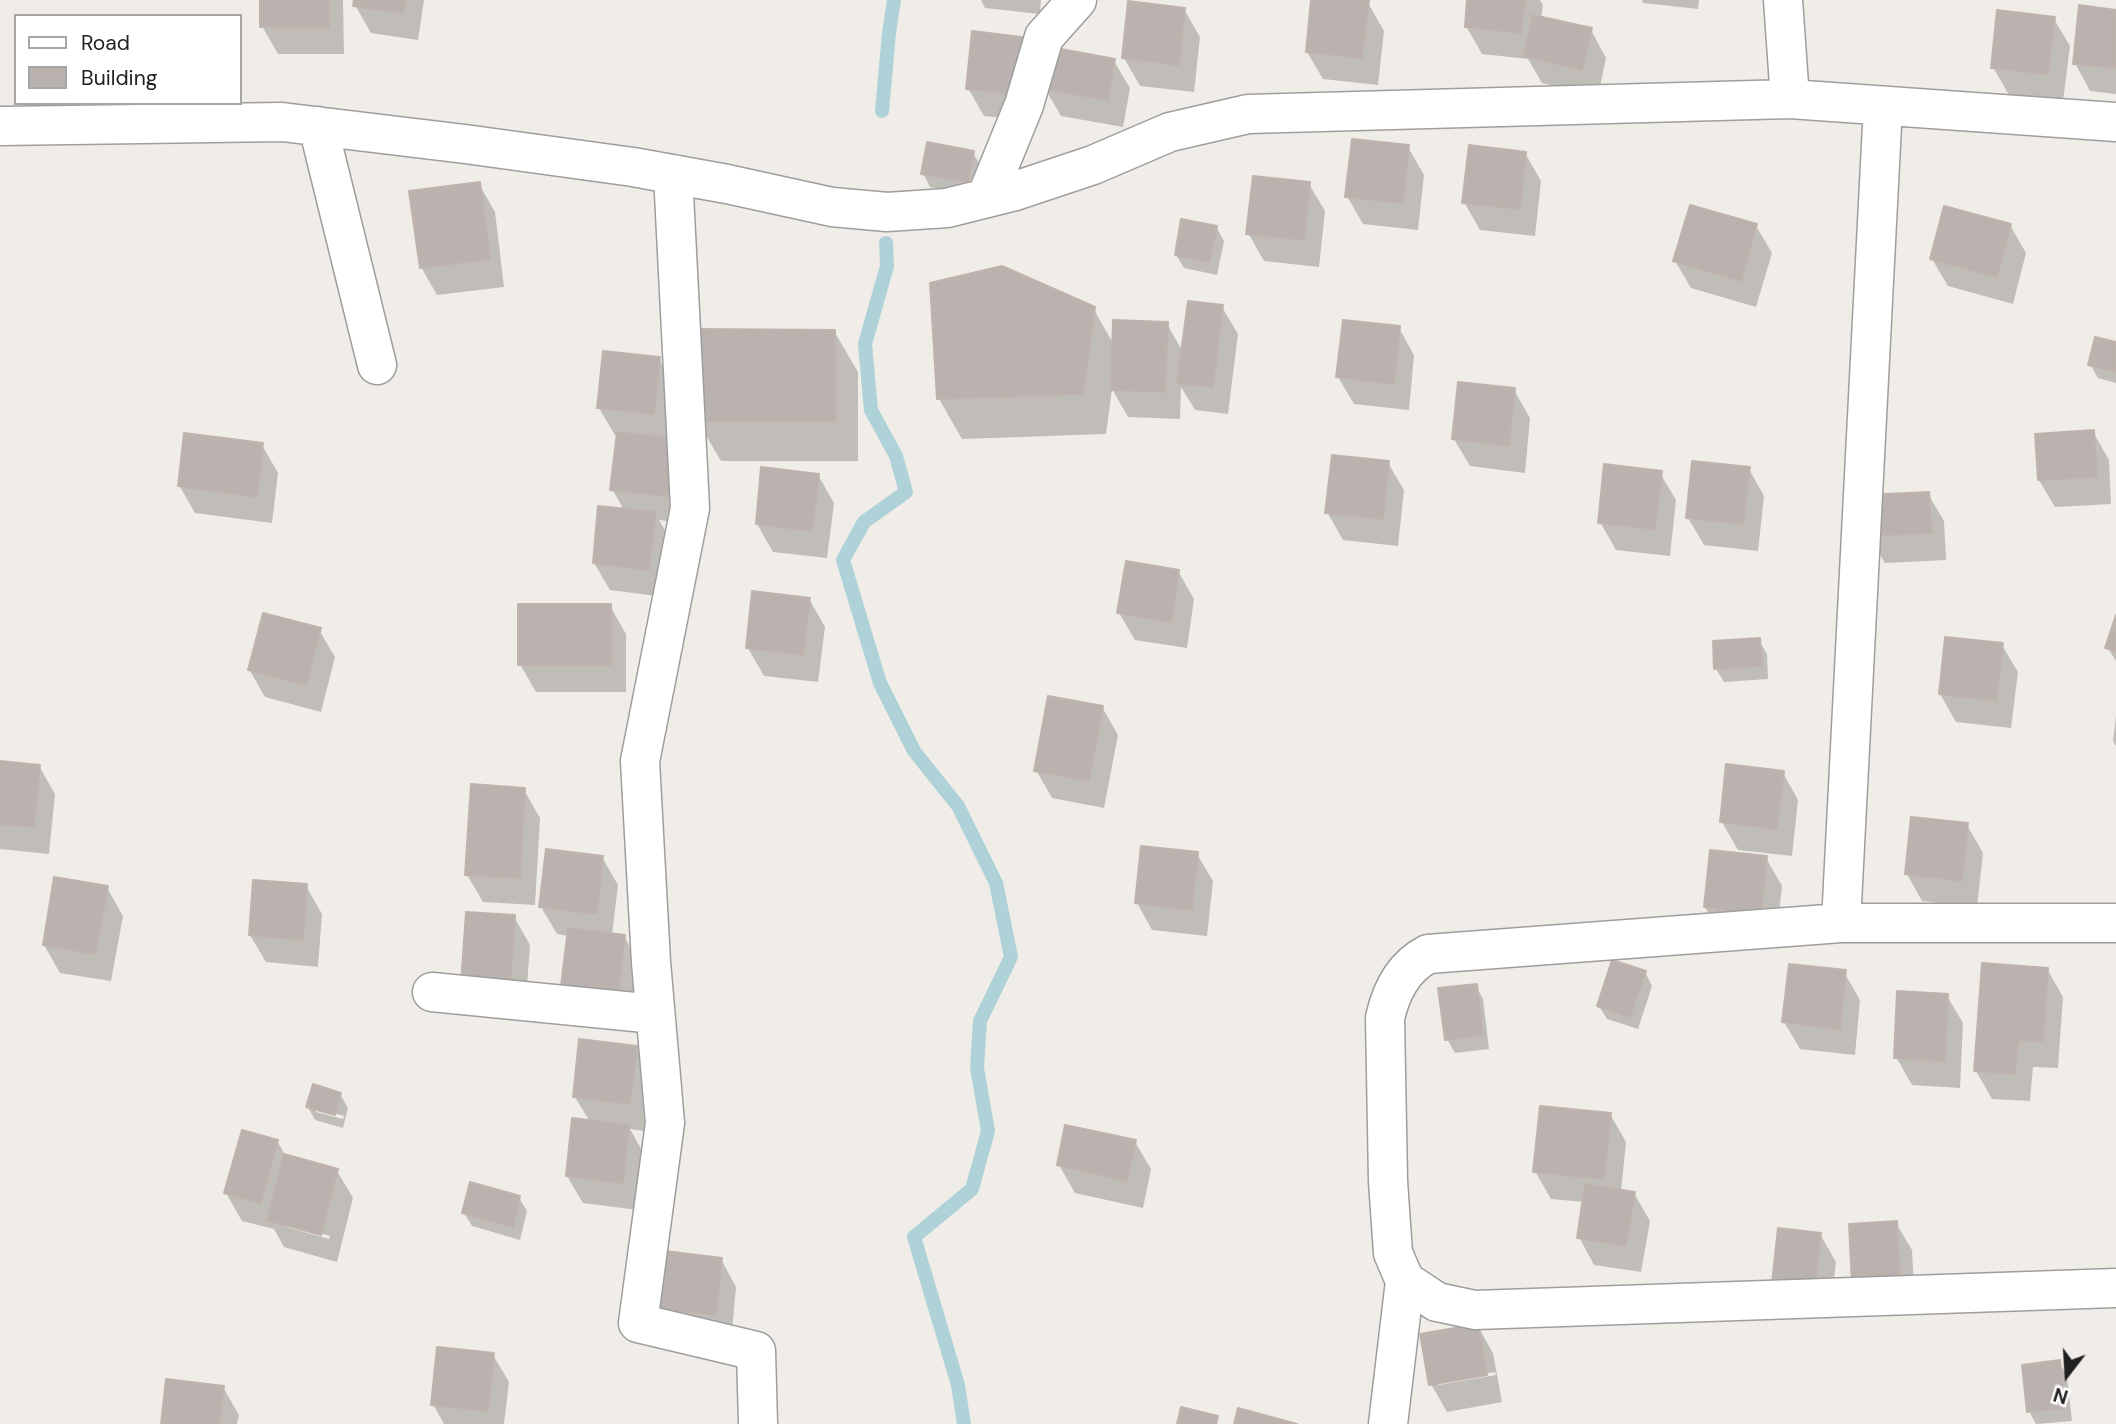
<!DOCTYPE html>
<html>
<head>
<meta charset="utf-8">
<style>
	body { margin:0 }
	#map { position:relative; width:2116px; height:1424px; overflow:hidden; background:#f0ede8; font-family:"DM Sans",sans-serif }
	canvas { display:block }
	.legend { position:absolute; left:14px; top:14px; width:228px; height:91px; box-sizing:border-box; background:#fff; border:2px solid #a6a6a6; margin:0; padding:9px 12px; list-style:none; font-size:21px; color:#212121 }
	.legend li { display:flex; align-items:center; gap:14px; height:35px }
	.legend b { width:35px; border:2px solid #a6a6a6 }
	.north { position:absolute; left:2032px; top:1340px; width:70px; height:70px; -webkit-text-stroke:5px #fff; paint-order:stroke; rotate:197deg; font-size:19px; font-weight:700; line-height:28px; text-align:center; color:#212121 }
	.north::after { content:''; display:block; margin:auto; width:24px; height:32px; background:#212121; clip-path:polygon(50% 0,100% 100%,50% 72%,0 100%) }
</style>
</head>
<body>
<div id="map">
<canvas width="2116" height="1424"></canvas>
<ul class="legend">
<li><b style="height:9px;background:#fff"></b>Road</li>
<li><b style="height:19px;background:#b9b2ae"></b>Building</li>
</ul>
<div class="north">N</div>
</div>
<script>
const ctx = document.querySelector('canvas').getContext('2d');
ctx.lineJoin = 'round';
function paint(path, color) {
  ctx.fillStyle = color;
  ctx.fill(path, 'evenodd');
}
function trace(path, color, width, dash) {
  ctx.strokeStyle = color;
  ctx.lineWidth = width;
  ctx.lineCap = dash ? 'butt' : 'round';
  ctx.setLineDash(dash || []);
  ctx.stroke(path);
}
paint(new Path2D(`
	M262 0H343L344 54H278L262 26Z
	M356 0H424L418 40 371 33 355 5Z
	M981 0H1041L1040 14 985 8Z
	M1313 0 1368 3 1384 31 1378 85 1323 79 1307 52Z
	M1469 0H1540L1543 5 1541 19 1591 30 1606 58 1598 96 1542 83 1528 59 1482 54 1466 26Z
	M1642 0H1699L1698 9 1643 3Z
	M1184 9 1200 37 1194 92 1140 86 1124 58Z
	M2116 11V94L2090 91 2075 63Z
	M2054 19 2070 46 2063 101 2009 95 1993 67Z
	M1114 61 1130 88 1123 127 1061 116 1043 85Z
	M1044 67 1038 122 984 116 968 88Z
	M1408 147 1424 175 1418 230 1363 224 1347 196Z
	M973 153 981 166 975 195 930 187 923 173Z
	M1525 153 1541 181 1535 236 1480 230 1464 202Z
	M479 184 495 212 504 287 437 295 421 267Z
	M1309 184 1325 211 1319 267 1264 261 1248 233Z
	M2010 225 2026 253 2013 304 1948 286 1932 259Z
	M1756 226 1772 253 1756 307 1691 288 1675 261Z
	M1216 227 1224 241 1217 275 1184 268 1176 255Z
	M1222 307 1238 334 1228 414 1195 410 1181 387 1180 419 1128 417 1112 389 1106 434 962 439 939 399 1093 308 1114 345 1167 324 1183 352Z
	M1399 328 1414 355 1409 410 1354 404 1338 377Z
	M834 331 858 372V461H721L697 420Z
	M2116 344V383L2098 378 2090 364Z
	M659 359 675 386 683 523 659 520 671 541 664 597 610 590 594 563 624 510 612 489 618 436 615 435 599 408Z
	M1514 390 1530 418 1525 473 1470 466 1454 439Z
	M2093 432 2109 460 2111 504 2055 507 2039 480Z
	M262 445 278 473 272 523 195 513 179 485Z
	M1388 463 1404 490 1398 546 1343 540 1327 512Z
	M1749 469 1764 496 1758 551 1704 545 1688 518Z
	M1660 473 1676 500 1670 556 1616 550 1600 522Z
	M818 475 834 503 827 558 773 552 757 524Z
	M1928 494 1944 521 1946 560 1885 563 1869 536Z
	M1178 571 1194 599 1187 648 1135 640 1119 613Z
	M809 599 825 627 818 682 764 676 748 648Z
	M610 606 626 634V692H536L520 664Z
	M2116 620V661L2107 647Z
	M319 630 335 657 321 712 265 697 249 669Z
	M1759 640 1767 654 1768 679 1724 682 1716 669Z
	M2002 645 2018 672 2011 728 1956 722 1940 694Z
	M1102 707 1118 735 1104 808 1052 798 1036 770Z
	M2116 716V746L2113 741Z
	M0 763 39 766 55 794 49 854 0 849Z
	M1783 773 1798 800 1792 856 1738 850 1722 822Z
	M524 790 540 818 535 905 483 902 467 875Z
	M1967 825 1983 853 1977 907 1922 901 1907 874Z
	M1197 854 1213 881 1207 936 1152 930 1137 903Z
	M602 857 618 885 612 935 624 936 639 964 633 1020 569 936 557 934 541 907Z
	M1766 858 1782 886 1776 941 1721 935 1705 907Z
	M306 886 322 914 318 967 266 962 250 935Z
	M107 888 123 916 111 981 60 973 44 945Z
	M514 917 530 945 525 1014 463 983Z
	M2047 969 2063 997 2058 1068 2033 1067 2030 1101 1992 1099 1976 1071Z
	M1645 972 1652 986 1638 1029 1607 1019 1599 1006Z
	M1844 972 1860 1000 1855 1055 1800 1049 1784 1022Z
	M1476 986 1483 999 1489 1049 1455 1053 1447 1039Z
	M1947 996 1963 1023 1960 1088 1912 1085 1896 1057Z
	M636 1047 652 1075 645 1131 630 1129 644 1154 638 1210 583 1203 567 1176 590 1122 575 1097Z
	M340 1094 348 1108 343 1128 315 1120 308 1107ZM316 1108 344 1116 343 1119 316 1112Z
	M1610 1114 1626 1142 1621 1191 1634 1193 1650 1221 1641 1272 1594 1265 1579 1237 1584 1202 1551 1199 1535 1171Z
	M277 1141 286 1156 337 1171 353 1198 337 1262 284 1247 274 1229 242 1221 226 1193ZM287 1224 330 1236 329 1239 287 1227Z
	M1135 1142 1151 1169 1143 1208 1075 1193 1059 1165Z
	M519 1198 527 1211 520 1240 472 1226 464 1213Z
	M1896 1223 1912 1250 1915 1309 1853 1283Z
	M1820 1234 1836 1262 1830 1314 1774 1282Z
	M721 1259 736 1287 731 1342 660 1308Z
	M1477 1325 1493 1353 1502 1402 1447 1412 1431 1384ZM1495 1372 1496 1375 1438 1385V1382Z
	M493 1355 509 1382 504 1424H444L433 1404Z
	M2059 1362 2067 1376 2072 1421 2036 1424 2029 1411Z
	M223 1387 239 1415 237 1424H163Z`), '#0003');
trace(new Path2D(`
	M882 111 889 33 894 0
	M886 243 887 266 865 344 871 410 896 456 906 492 864 522 843 560 880 683 914 751 958 806 996 883 1011 957 980 1021 977 1068 988 1131 972 1189 914 1237 958 1385 964 1424`), '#afd2d8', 14);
const building = new Path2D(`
	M260 0H329V27H260Z
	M354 0H405L403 13 353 6Z
	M1311 0 1369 1 1362 58 1306 52Z
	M1467 0H1525L1521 33 1465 27Z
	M1128 1 1185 8 1179 65 1122 58Z
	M2079 5 2116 10V68L2073 64Z
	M1997 10 2055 17 2048 74 1991 68Z
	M1533 15 1592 28 1582 70 1524 56Z
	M972 31 1030 38 1023 95 966 89Z
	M1050 47 1115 59 1108 100 1043 89Z
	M1352 139 1409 145 1403 203 1345 197Z
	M927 142 974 151 968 182 921 174Z
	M1469 145 1526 152 1520 209 1462 203Z
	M1253 176 1310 182 1304 240 1246 234Z
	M480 182 490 259 420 268 409 191Z
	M1690 205 1757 224 1741 281 1673 261Z
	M1944 206 2011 224 1997 277 1930 259Z
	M1181 219 1217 226 1210 262 1175 255Z
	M1002 266 1095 307 1083 394 937 399 930 283Z
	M1188 301 1223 305 1213 387 1177 383Z
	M1113 320 1168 322 1165 392 1111 390Z
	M1343 320 1400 326 1394 384 1336 377Z
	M695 329 835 330 836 421H696Z
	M2095 337 2116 342V372L2088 365Z
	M603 351 660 357 654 414 597 408Z
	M1458 382 1515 388 1509 446 1452 439Z
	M2094 430 2097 477 2038 480 2035 434Z
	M617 432 674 438 668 496 610 490Z
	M184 433 263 443 257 497 178 486Z
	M1332 455 1389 461 1383 519 1325 513Z
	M1692 461 1750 467 1743 524 1686 518Z
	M1604 464 1662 471 1655 529 1598 523Z
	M761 467 819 474 812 531 756 524Z
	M1929 492 1932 533 1867 536 1865 495Z
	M598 506 656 512 649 570 593 563Z
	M1126 561 1179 570 1171 622 1117 613Z
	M752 591 810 598 803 655 746 648Z
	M518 604H611L612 665H518Z
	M263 613 321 628 306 685 248 670Z
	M2116 615V651L2105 648Z
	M1945 637 2003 643 1996 701 1939 694Z
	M1760 638 1762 666 1714 669 1713 641Z
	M1048 696 1103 706 1089 781 1034 771Z
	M0 761 40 765 34 827 0 824Z
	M1726 764 1784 771 1777 829 1720 822Z
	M471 784 525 788 520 878 465 875Z
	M1911 817 1968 823 1962 881 1905 874Z
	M1141 846 1198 852 1192 910 1135 903Z
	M546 849 603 856 597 914 539 907Z
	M1710 850 1767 856 1761 914 1704 907Z
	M54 877 108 886 95 954 43 945Z
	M253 880 307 884 303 940 249 935Z
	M466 912 515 915 510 987 461 983Z
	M568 928 625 935 618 993 561 986Z
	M1612 960 1646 971 1630 1017 1597 1006Z
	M1982 963 2048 968 2043 1041 2018 1040 2015 1074 1974 1071Z
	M1789 964 1846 970 1840 1029 1782 1022Z
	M1477 984 1483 1035 1445 1040 1438 988Z
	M1897 991 1948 994 1945 1061 1894 1058Z
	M579 1039 637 1046 630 1104 573 1097Z
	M313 1084 341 1093 335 1115 306 1107Z
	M1540 1106 1611 1113 1604 1179 1533 1172Z
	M572 1118 629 1125 623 1183 566 1176Z
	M1065 1125 1136 1140 1127 1181 1057 1165Z
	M242 1130 278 1140 261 1203 224 1193Z
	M284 1154 338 1169 321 1235 267 1220Z
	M470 1182 520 1196 513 1227 462 1213Z
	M1585 1184 1635 1192 1626 1246 1577 1238Z
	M1897 1221 1900 1281 1852 1284 1849 1224Z
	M1778 1228 1821 1233 1815 1287 1772 1282Z
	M665 1251 722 1258 716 1315 658 1309Z
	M1478 1324 1487 1375 1429 1385 1420 1334Z
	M437 1347 494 1353 488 1411 431 1405Z
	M2060 1360 2065 1408 2027 1412 2022 1365Z
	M166 1379 224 1386 219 1424H161Z
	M1181 1407 1218 1416 1216 1424H1177Z
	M1238 1408 1297 1424H1234Z`);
paint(building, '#b9b2ae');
trace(building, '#c0b3ac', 2);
const minor = new Path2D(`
	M1783 0 1790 99
	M0 126 282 122 465 144 633 167 727 184 832 207 887 212 947 208 1015 191 1093 165 1170 132 1248 114 1790 99 2116 122
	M318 126 377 365
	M673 174 690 508 640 761 651 962 665 1123 638 1323 756 1351 758 1424
	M986 198 1024 105 1044 37 1077 0
	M1841 923 1883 106
	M2116 923H1841L1428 954C1403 967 1391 991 1385 1018L1388 1181 1393 1253 1405 1281 1437 1302 1475 1310 2116 1288
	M432 992 655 1014
	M1388 1424 1405 1281`);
trace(minor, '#9e9e9e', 41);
trace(minor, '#fff', 38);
</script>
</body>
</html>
